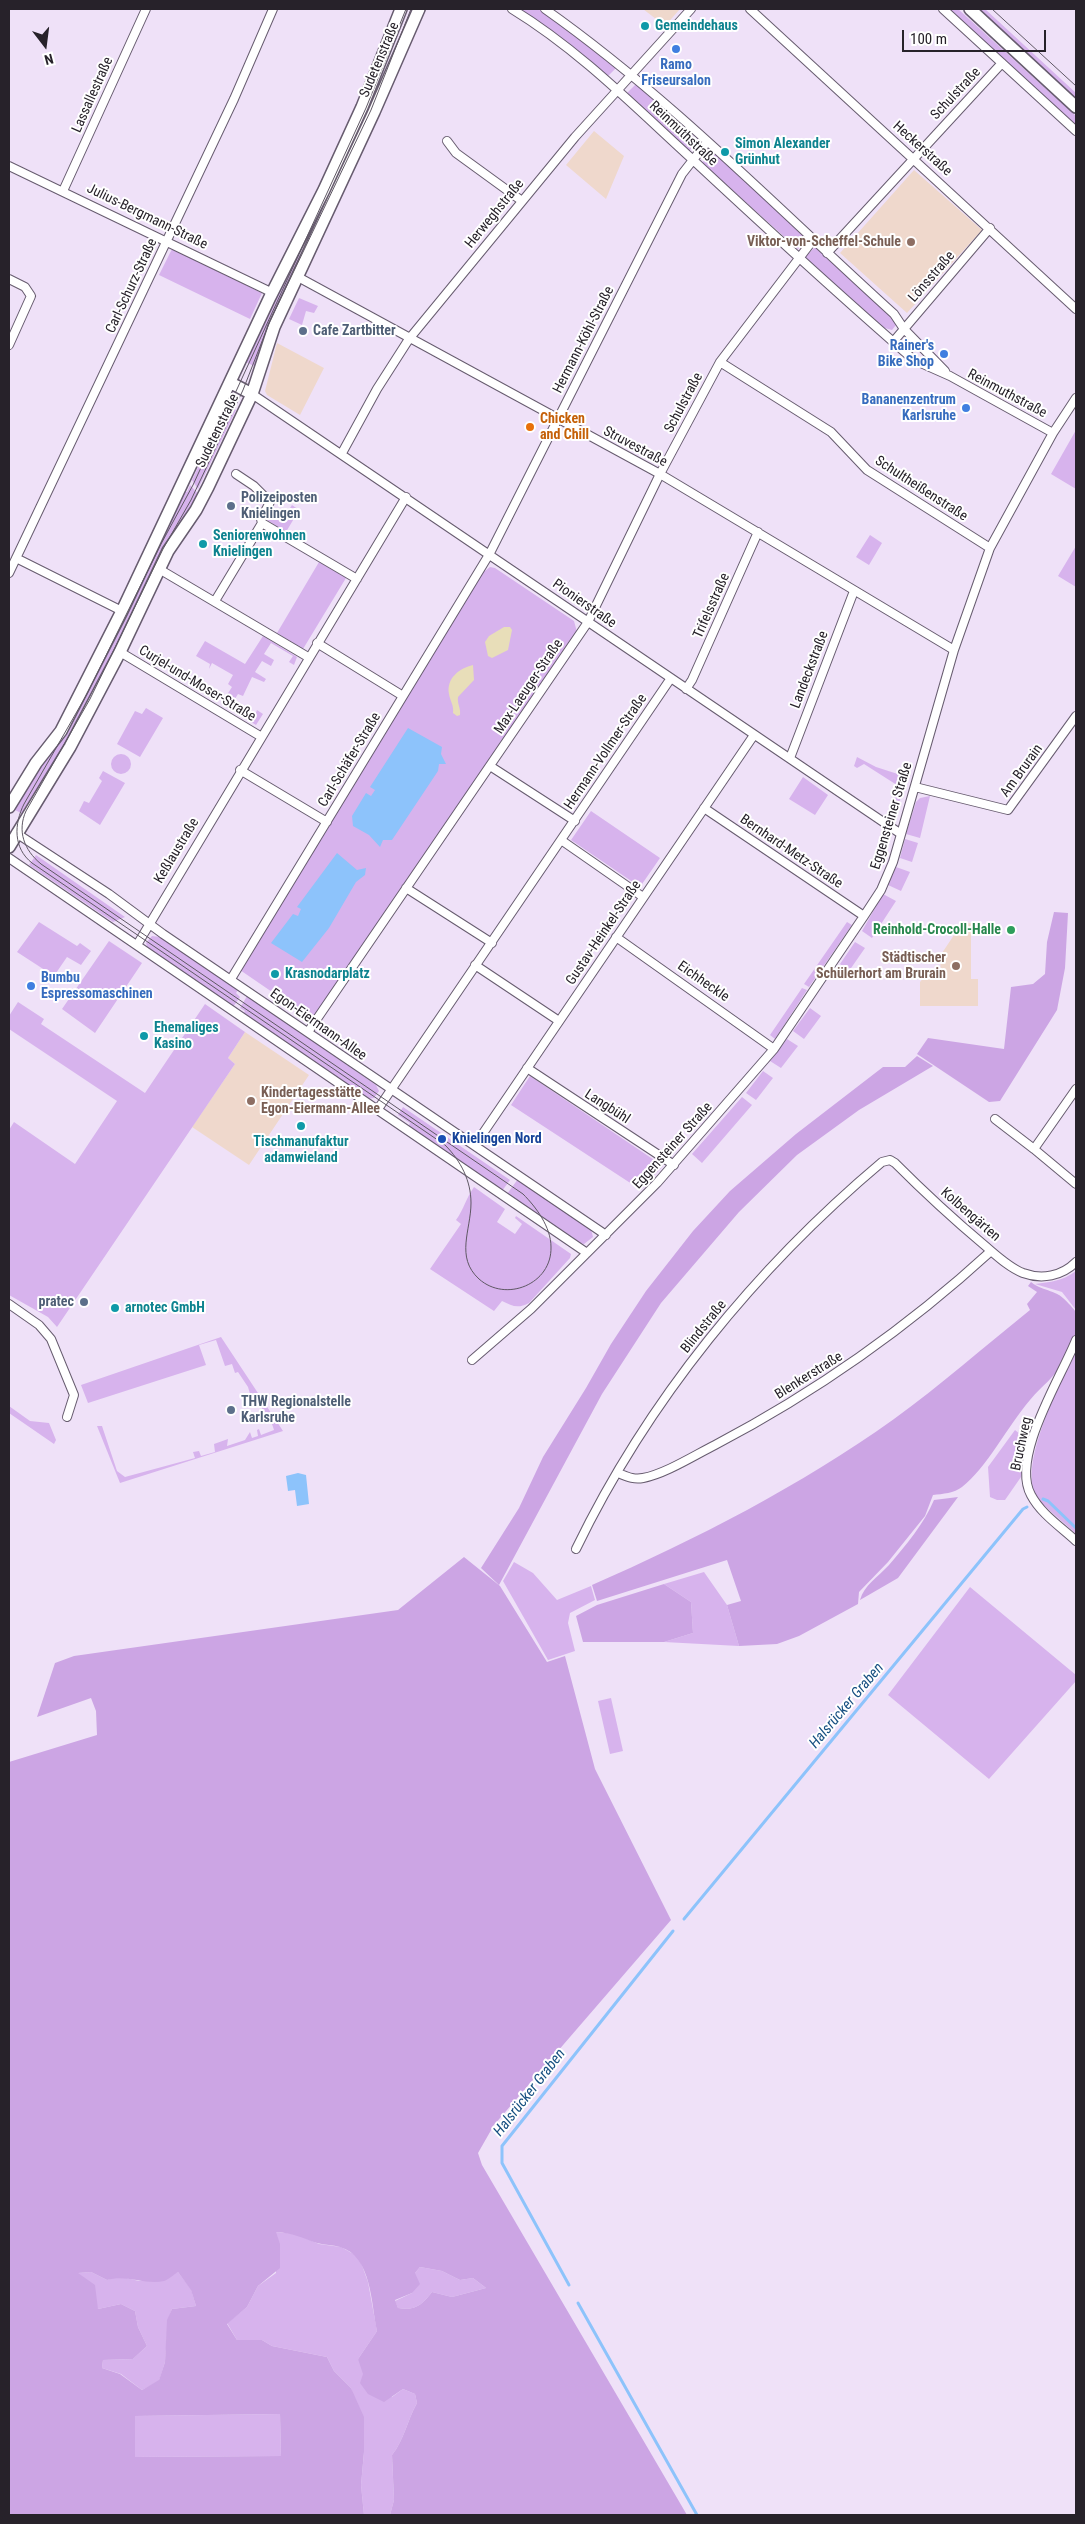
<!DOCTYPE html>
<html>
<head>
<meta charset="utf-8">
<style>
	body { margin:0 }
	#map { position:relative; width:1085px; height:2524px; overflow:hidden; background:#efe1f8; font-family:"Roboto Condensed",sans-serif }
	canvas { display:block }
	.frame { position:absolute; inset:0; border:10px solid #27222a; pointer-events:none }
	.north { position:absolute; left:20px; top:20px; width:50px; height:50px; -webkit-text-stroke:4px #fff; paint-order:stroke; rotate:165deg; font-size:14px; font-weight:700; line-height:20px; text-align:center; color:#27222a }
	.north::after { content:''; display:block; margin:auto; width:18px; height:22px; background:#27222a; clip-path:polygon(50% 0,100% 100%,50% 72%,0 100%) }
	.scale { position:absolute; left:902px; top:30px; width:144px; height:22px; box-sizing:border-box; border:2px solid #27222a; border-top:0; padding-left:6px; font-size:15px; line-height:18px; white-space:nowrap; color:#27222a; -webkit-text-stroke:4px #fff; paint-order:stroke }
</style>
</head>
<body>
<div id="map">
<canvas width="1085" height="2524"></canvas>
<div class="frame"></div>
<div class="north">N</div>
<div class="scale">100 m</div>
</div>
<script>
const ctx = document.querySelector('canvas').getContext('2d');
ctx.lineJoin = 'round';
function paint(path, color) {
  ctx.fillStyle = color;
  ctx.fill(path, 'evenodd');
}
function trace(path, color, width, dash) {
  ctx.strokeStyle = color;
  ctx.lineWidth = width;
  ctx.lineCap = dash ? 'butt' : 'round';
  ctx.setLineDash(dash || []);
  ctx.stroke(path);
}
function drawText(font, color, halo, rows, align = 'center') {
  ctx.font = font + ' "Roboto Condensed",sans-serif';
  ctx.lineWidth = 4;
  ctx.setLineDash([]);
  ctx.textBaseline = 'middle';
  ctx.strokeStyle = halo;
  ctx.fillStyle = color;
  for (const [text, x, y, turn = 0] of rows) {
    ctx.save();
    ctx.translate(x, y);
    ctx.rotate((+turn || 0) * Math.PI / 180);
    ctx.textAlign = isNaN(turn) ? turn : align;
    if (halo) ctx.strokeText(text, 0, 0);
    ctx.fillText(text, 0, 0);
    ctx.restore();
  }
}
paint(new Path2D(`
	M643 9H680L665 26Z
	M594 131 624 156 606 199 566 165Z
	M914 170 982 230 907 313 840 253Z
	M277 343 324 368 300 415 267 395 265 391Z
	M962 923H971V979H978V1006H920V982L925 976H941L940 956Z
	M245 1032 309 1075 249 1165 192 1127 235 1064 228 1058Z`), '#efd8cc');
paint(new Path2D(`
	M519 9H538L578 36 617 67 608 76 575 49Z
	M948 9H958L1076 116V125Z
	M978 9H985L1076 93V98Z
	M636 84 698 141 689 151 626 94Z
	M712 151 808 239 798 249 702 163Z
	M816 246 892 314 896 325 892 330 881 327 804 258Z
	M172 249 262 293 250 319 159 275Z
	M296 255H301L302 259 258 368 244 361Z
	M299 298 318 306 314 313 306 311 302 325 289 319Z
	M227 406 236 410 198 489 192 480Z
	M1076 430V489L1051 474Z
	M190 485 200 496 104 677 25 815 15 810 46 757 184 491 187 492Z
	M292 505 299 510 286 532 264 518 269 511 283 519Z
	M870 535 882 543 869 565 856 557Z
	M1076 546V587L1058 576Z
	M319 562 346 578 303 649 277 633Z
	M490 567 495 568 574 621 577 632 313 1020 240 970 483 569 485 571Z
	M263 636 297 657 294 665 289 662 293 656 271 643 264 654 274 660 271 666 262 661 255 672 266 679 264 682 252 677 243 696 238 694 233 702 255 715 257 710 263 714 256 725 221 704 232 687 228 684 233 675 212 663 209 669 210 664 196 656 205 641 245 664Z
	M146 708 163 718 140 757 117 744 135 711 142 714Z
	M111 764a10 10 0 1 1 20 0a10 10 0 1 1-20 0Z
	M857 757 876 767 907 777 895 816 886 814 893 810 889 807 900 787 864 764 857 768 854 766Z
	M103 771 125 783 100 825 79 811 84 801 89 803 102 781 99 778Z
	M803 777 828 795 815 815 789 799Z
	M930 796 920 838 906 834 916 802 920 798Z
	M591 811 660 858 640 887 571 840Z
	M905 839 918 843 912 862 900 858Z
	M36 855 125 917 113 922 29 865Z
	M896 867 910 872 901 891 888 885Z
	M883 894 896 901 872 938 862 931Z
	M39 922 77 946 80 943 91 951 81 965 67 957 54 976 17 952Z
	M847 922 852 925 809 987 804 984Z
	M152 936 160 937 238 990 236 993 240 997 233 1007 148 949 146 943Z
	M109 941 142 963 95 1033 62 1009Z
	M855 942 865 948 849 971 840 964Z
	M802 988 807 990 775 1039 770 1035Z
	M247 996 376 1085 379 1091 374 1098 367 1099 243 1014 245 1011 240 1008Z
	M18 1002 44 1019 41 1024 145 1093 205 1004 245 1032 228 1058 235 1064 57 1327 48 1317 9 1295V1130L14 1122 75 1164 117 1101 9 1029V1016Z
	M810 1008 821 1016 804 1039 793 1031Z
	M787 1039 798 1046 781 1068 770 1061Z
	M763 1071 773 1078 756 1100 746 1093Z
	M530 1076 663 1166 641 1190 511 1105Z
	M742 1097 752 1105 702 1163 692 1154Z
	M403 1107 510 1180 502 1191 408 1127 410 1123 398 1115Z
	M518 1179 591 1229 593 1237 584 1244 579 1243 507 1194Z
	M474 1187 505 1209 497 1222 515 1234 522 1224 515 1218 516 1216 571 1254 570 1258 529 1303C518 1309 512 1306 502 1301L494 1311 430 1269 461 1224 456 1220C464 1209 466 1198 474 1187Z
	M1076 1271V1310L1062 1292 1035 1284C1050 1282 1063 1281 1076 1271Z
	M221 1337 283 1431 120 1483 97 1426H102L117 1471 125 1477 195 1458 193 1452 199 1451 201 1456 215 1452 214 1444 228 1439 227 1446 245 1440 250 1432 252 1438 258 1436 257 1430 259 1429 261 1435 274 1430C271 1418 263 1413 259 1402L253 1404 248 1387 238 1372 235 1373 232 1364 225 1366 216 1340 199 1345 206 1365 88 1403 81 1385Z
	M1076 1348V1534C1068 1526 1038 1502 1035 1494 1020 1459 1062 1381 1076 1348Z
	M9 1406 30 1421 49 1423 56 1440 54 1444 9 1413Z
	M1015 1430 1027 1440 1021 1477 1005 1500H997L990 1497 988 1467Z
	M514 1562 533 1573 557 1600 591 1586 595 1600 570 1613 568 1623 575 1651 548 1660 503 1581Z
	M704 1572 727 1605 739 1646 664 1642 693 1633 691 1602 664 1584Z
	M970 1587 1076 1675V1681L989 1779 888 1695Z
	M611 1698 623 1751 610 1754 598 1701Z
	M276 2232 296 2234 319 2244 341 2247 359 2257 368 2282 377 2331 358 2359 392 2397 403 2389 415 2394 417 2403C407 2421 404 2440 392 2455L394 2500 390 2515H364L361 2485 364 2452 351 2388 334 2371 327 2357 272 2346 262 2340H237L227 2323 247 2307 258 2286 276 2273Z
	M420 2267 442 2271 460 2280 473 2278 486 2288 452 2297 432 2292C422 2305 415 2311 398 2308L395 2301 412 2293 415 2273Z
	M91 2272 107 2280 118 2276 139 2281 178 2272 191 2289 196 2306 172 2309 168 2320 165 2362 159 2381 142 2390 121 2374 102 2368 103 2360 133 2359 147 2346 138 2327 135 2311 121 2304 98 2309 77 2273Z
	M280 2414 281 2456 135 2457 134 2416Z`), '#d7b3ed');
paint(new Path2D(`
	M1054 912 1068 913 1065 968 1057 1010 1000 1101 989 1102 917 1054 928 1038 1004 1049 1011 987 1033 984 1045 974 1047 942Z
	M917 1056 933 1066 859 1110 797 1155 739 1212 661 1303 602 1394 499 1585 481 1568 519 1508 543 1457 586 1388 611 1344 646 1291 693 1231 730 1191 796 1134 883 1067H905Z
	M1031 1282C1045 1293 1056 1288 1069 1304 1071 1306 1075 1310 1076 1313 1081 1327 1071 1347 1064 1360 1055 1378 1042 1385 1030 1400 1009 1424 986 1469 962 1487 954 1493 943 1494 933 1495L925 1516 888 1562 859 1592 858 1604 799 1636 777 1644 739 1646 727 1605 741 1601 727 1560 597 1601 592 1585C697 1539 800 1486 894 1419 941 1385 985 1346 1030 1310L1027 1304 1037 1292 1028 1286Z
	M958 1497 898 1578 860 1600C864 1585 878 1577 889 1565 906 1545 924 1524 934 1500Z
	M464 1557 500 1586 547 1662 565 1656 595 1769 671 1920 494 2125 478 2153 482 2165 687 2515H390L394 2500 392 2455C404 2440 407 2421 417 2403L415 2394 403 2389 384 2402 368 2394 360 2383 363 2374 358 2359 377 2331C371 2304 372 2256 340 2247 333 2245 325 2245 317 2243 302 2238 293 2233 276 2232L280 2244V2268L258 2286 247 2307 227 2324 237 2340H262L272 2346 327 2357 334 2371 351 2388 364 2417V2452L361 2485 364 2515H9V1762L97 1735 96 1711 91 1698 37 1717 55 1663 74 1656 398 1610ZM420 2267 442 2271 460 2280 473 2278 486 2288 452 2297 432 2292C422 2305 415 2311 398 2308L395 2300 412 2293 420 2284 415 2273ZM91 2272 107 2280C126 2274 144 2285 164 2281 168 2280 173 2275 178 2272L191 2290 196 2306 172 2309 167 2320 165 2362 159 2380 142 2390 120 2374 102 2368 103 2360 133 2359 147 2346 138 2327 135 2311 121 2304 98 2309 95 2285 78 2273ZM280 2414 281 2456 135 2457V2416Z
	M664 1584 691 1602 693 1633 664 1642H583L576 1616 597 1605Z`), '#cca5e4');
paint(new Path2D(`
	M504 627H510L512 630 508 650 492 658 488 656 485 642 489 636Z
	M473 665 474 680 458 697C457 704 461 708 460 715L457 716 453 713C454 705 450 701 449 694 446 678 460 668 473 665Z`), '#e8deb9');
paint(new Path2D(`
	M408 728 442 747 441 754 446 764H439L438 771 392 840H383L380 847 369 835 353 826 352 816 366 793 371 796 375 790 370 787Z
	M337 853 357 870 366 868 365 875 356 882 329 928 302 962 271 943 293 914 298 916 301 909 297 907Z
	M298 1473 306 1475 309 1504 297 1506 295 1490 288 1491 286 1476Z`), '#8dc3fb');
trace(new Path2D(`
	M1043 1499 1048 1501 1076 1528
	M684 1919 1023 1509 1027 1507
	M569 2285 502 2163V2146L673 1931
	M578 2303 697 2515`), '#8dc3fb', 3);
const street = new Path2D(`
	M512 9C579 50 634 106 692 159 765 227 839 295 914 360L950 376 1053 433
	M545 9C671 98 779 210 894 314L904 329 945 371
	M750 9 1076 309
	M943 9 1076 131
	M447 141 456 153 522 201
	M9 166 273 293
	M63 191 146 9
	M827 253 1002 63
	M298 277 660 474 954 650
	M9 279 25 287 31 296 9 345
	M893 342 990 228
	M720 362 831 432 867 470 990 548
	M252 394 901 834
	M342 453 377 389 409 339 575 137 691 9
	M236 474 254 486 270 502 261 519 262 523
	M16 558 122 611
	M159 569 308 657
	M9 573 234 99 273 9
	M215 601 262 523 357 579
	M317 643 403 696
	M120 652 260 736
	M686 689 692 680 758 532
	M790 758 854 591
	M490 766 575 821
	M240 770 327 822
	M915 787 1008 810 1076 716
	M704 808 864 916
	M16 833 109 894 163 934 606 1235
	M561 840 643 897
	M9 858 587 1253
	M406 888 492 943
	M616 937 774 1049
	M137 945 406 497
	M475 965 559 1021
	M231 979 490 553 682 174 707 142
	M308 1032 588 622 660 474 720 362 813 240
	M527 1068 674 1165
	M1076 1089 1034 1149 1076 1184
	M378 1109 671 678
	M995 1119 1034 1149
	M475 1145 754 735
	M9 1304 39 1325 51 1339 74 1395 67 1417
	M1076 1340C1062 1376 1010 1457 1031 1495 1041 1514 1061 1527 1076 1541
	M472 1360 531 1309 657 1183 774 1049 864 916 881 890 893 862 954 650 990 548 1053 433 1076 398
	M618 1473C626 1476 633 1480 643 1478 665 1474 695 1455 715 1445 816 1392 907 1328 991 1251
	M576 1549C648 1400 756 1268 882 1162L890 1160 895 1163C923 1191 952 1218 983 1244 995 1254 1008 1267 1023 1273 1042 1280 1062 1276 1076 1262`);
const secondary = new Path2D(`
	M970 9 1076 107
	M231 383 252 394
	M9 807 36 763 61 731 122 611 270 297 324 190 362 107 401 9
	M9 847 70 747 120 652 168 551 196 510 208 487 252 394 274 327 374 112 419 9`);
trace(street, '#675c6f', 10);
trace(secondary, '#675c6f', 14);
trace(street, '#fff', 8);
trace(secondary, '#fff', 11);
trace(new Path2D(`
	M406 9 366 108 193 485 161 544 87 694 24 804C14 824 13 848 32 863L445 1145C461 1161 471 1181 471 1203 471 1230 455 1257 479 1279 506 1303 552 1284 551 1247 551 1227 536 1207 523 1194L41 864C24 850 17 831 26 811L90 699 163 549 191 500 243 390 270 321 371 110 411 9
	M992 9 1076 86`), '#5f5864', 1);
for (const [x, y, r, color] of [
	[645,26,5,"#0f9aa8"],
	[676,49,5,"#3f7fe0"],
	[725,152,5,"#0f9aa8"],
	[911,242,5,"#8d6e63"],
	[303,331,5,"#5c6f8a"],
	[944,354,5,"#3f7fe0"],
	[966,408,5,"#3f7fe0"],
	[530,427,5,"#e8710a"],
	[231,506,5,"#5c6f8a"],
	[203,544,5,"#0f9aa8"],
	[1011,930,5,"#2e9e5b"],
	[956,966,5,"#8d6e63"],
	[275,974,5,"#0f9aa8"],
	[31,986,5,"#3f7fe0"],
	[144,1036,5,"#0f9aa8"],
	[251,1101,5,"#8d6e63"],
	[301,1126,5,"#0f9aa8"],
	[442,1139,5,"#1a4fb4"],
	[84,1302,5,"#5c6f8a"],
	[115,1308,5,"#0f9aa8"],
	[231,1410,5,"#5c6f8a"]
]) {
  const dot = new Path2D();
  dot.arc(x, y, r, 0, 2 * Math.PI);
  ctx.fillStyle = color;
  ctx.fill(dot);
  trace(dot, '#fff', 2);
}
drawText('bold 14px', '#0d838f', '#fff', [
	["Gemeindehaus",655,26],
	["Simon Alexander",735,144],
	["Grünhut",735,160],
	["Seniorenwohnen",213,536],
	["Knielingen",213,552],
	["Krasnodarplatz",285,974],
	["Ehemaliges",154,1028],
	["Kasino",154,1044],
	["Tischmanufaktur",301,1142,"center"],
	["adamwieland",301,1158,"center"],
	["arnotec GmbH",125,1308]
], 'left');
drawText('14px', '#27222a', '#fff', [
	["Sudetenstraße",380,60,-67],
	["Schulstraße",956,94,-47],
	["Lassallestraße",93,95,-66],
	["Reinmuthstraße",683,134,43],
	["Heckerstraße",922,149,42],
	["Herweghstraße",495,214,-51],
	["Julius-Bergmann-Straße",147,217,26],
	["Lönsstraße",932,277,-49],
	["Carl-Schurz-Straße",132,286,-65],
	["Hermann-Köhl-Straße",584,340,-63],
	["Reinmuthstraße",1007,394,28],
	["Schulstraße",684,403,-62],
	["Sudetenstraße",218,431,-64],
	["Struvestraße",635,447,28],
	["Schultheißenstraße",921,489,33],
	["Pionierstraße",584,604,35],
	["Trifelsstraße",712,606,-66],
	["Landeckstraße",810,670,-69],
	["Curjel-und-Moser-Straße",197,684,31],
	["Max-Laeuger-Straße",529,687,-56],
	["Hermann-Vollmer-Straße",606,752,-56],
	["Carl-Schäfer-Straße",350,760,-59],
	["Am Brurain",1022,771,-54],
	["Eggensteiner Straße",892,816,-73],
	["Keßlaustraße",177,851,-59],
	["Bernhard-Metz-Straße",791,852,34],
	["Gustav-Heinkel-Straße",604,933,-56],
	["Eichheckle",703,982,35],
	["Egon-Eiermann-Allee",318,1025,35],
	["Langbühl",607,1107,33],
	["Eggensteiner Straße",673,1146,-48],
	["Kolbengärten",970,1215,41],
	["Blindstraße",704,1327,-51],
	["Blenkerstraße",809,1376,-32],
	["Bruchweg",1022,1444,-78]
]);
drawText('bold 14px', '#366cbe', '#fff', [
	["Ramo",676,65,"center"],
	["Friseursalon",676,81,"center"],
	["Rainer's",934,346],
	["Bike Shop",934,362],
	["Bananenzentrum",956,400],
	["Karlsruhe",956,416],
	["Bumbu",41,978,"left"],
	["Espressomaschinen",41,994,"left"]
], 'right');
drawText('bold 14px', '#785e54', '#fff', [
	["Viktor-von-Scheffel-Schule",901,242],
	["Städtischer",946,958],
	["Schülerhort am Brurain",946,974],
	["Kindertagesstätte",261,1093,"left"],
	["Egon-Eiermann-Allee",261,1109,"left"]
], 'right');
drawText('bold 14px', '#4e5e75', '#fff', [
	["Cafe Zartbitter",313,331],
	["Polizeiposten",241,498],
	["Knielingen",241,514],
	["pratec",74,1302,"right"],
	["THW Regionalstelle",241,1402],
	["Karlsruhe",241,1418]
], 'left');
drawText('bold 14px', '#c56008', '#fff', [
	["Chicken",540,419],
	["and Chill",540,435]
], 'left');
drawText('bold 14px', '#27864d', '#fff', [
	["Reinhold-Crocoll-Halle",1001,930]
], 'right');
drawText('bold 14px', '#164399', '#fff', [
	["Knielingen Nord",452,1139]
], 'left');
drawText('italic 15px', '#164f81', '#fff', [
	["Halsrücker Graben",847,1706,-50],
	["Halsrücker Graben",530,2093,-52]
]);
</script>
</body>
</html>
